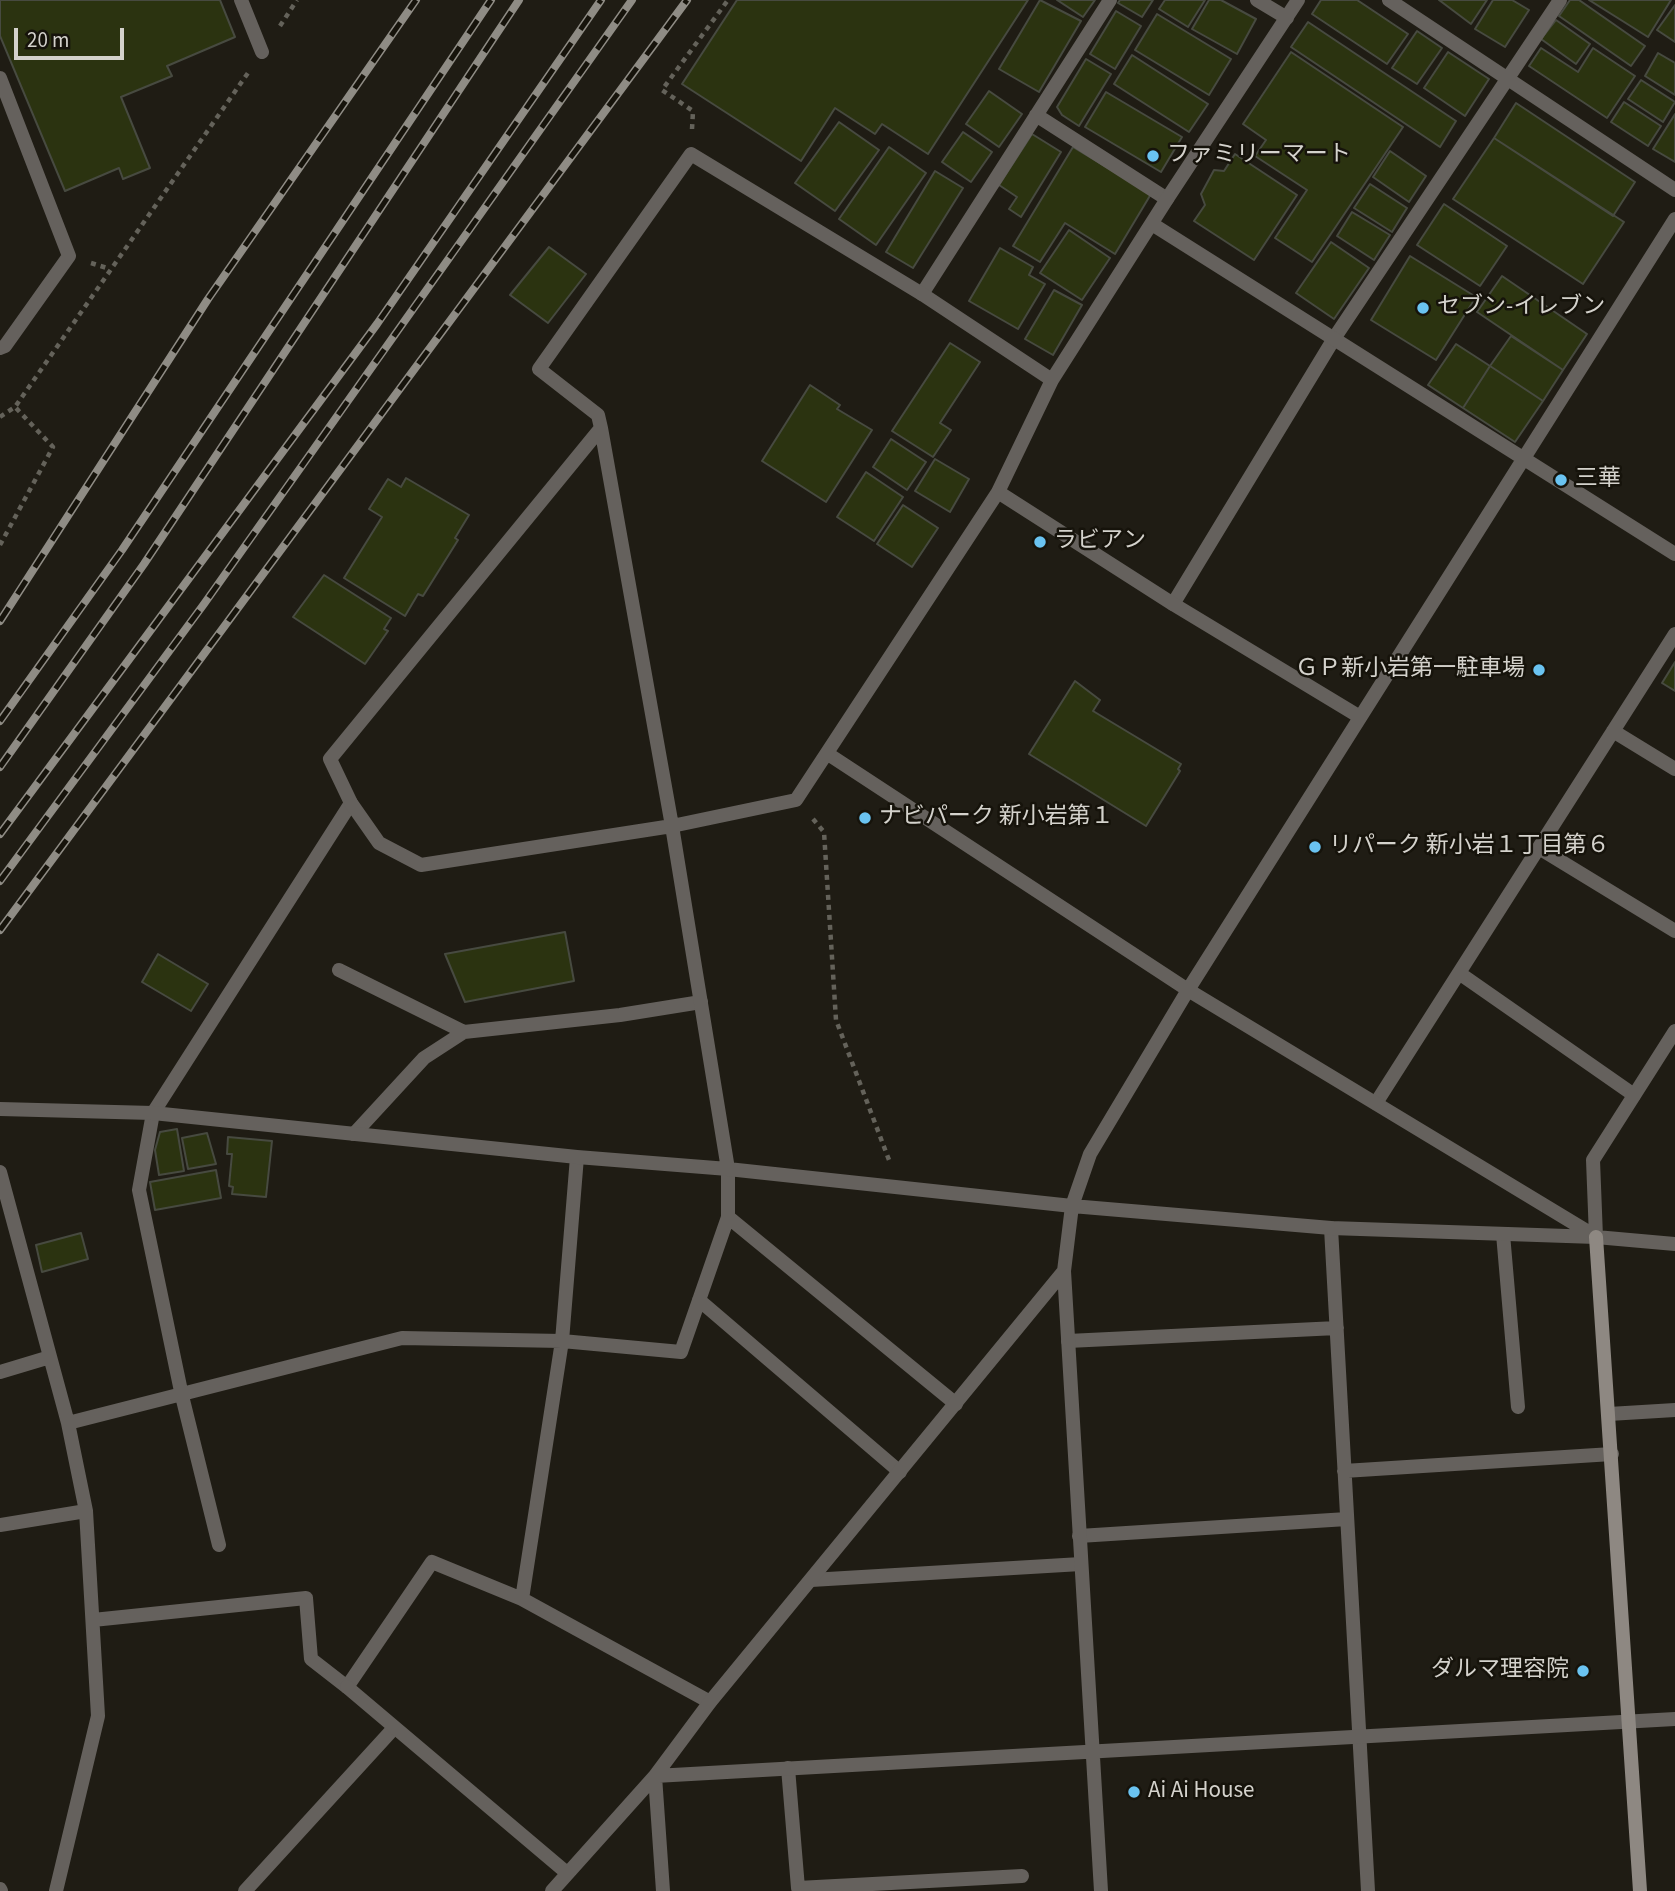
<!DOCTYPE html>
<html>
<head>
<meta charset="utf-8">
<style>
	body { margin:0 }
	#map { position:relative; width:1675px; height:1891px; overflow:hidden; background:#1f1c14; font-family:"Source Sans 3",sans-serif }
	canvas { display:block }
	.scale { position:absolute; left:14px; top:28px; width:110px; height:32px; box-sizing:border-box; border:4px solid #d4d2cc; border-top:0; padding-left:9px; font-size:21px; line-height:24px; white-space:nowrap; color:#d4d2cc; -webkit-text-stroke:5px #16130b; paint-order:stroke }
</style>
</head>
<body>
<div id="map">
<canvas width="1675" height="1891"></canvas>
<div class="scale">20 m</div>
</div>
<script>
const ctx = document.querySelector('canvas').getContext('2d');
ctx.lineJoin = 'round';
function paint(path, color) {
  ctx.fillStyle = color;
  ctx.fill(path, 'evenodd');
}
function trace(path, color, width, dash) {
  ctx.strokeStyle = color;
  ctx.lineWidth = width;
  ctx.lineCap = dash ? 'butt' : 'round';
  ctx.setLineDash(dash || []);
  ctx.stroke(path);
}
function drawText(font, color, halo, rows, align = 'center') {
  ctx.font = font + ' "Source Sans 3","Noto Sans JP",sans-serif';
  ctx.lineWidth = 5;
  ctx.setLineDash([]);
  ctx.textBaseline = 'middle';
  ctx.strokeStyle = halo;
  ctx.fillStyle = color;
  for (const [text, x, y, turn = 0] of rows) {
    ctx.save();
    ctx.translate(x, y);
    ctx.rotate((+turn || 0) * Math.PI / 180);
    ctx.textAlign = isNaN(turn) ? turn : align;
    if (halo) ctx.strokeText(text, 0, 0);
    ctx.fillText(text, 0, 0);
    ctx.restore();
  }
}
const building = new Path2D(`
	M0 0H220L235 37 167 66 172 76 121 97 150 168 123 179 119 168 65 191 0 36Z
	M737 0H1028L928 154 882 124 875 134 835 108 801 161 682 84Z
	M1040 0 1081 21 1039 92 999 69Z
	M1057 0H1095L1083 17Z
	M1120 0H1153L1142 17 1118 3Z
	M1165 0H1205L1188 27 1159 9Z
	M1209 0H1221L1256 19 1237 54 1192 29Z
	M1321 0H1357L1408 34 1387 64 1312 14Z
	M1439 0H1487L1471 24Z
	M1493 0H1512L1529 10 1505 47 1475 29Z
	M1570 0H1579L1645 46 1631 66 1559 16Z
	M1589 0H1671L1648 37Z
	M1675 5V42L1657 30Z
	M1116 11 1141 26 1115 69 1090 54Z
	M1157 14 1231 59 1209 95 1135 50Z
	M1556 20 1590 44 1576 64 1541 39Z
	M1308 22 1456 121 1440 147 1291 47Z
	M1417 31 1442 48 1417 84 1392 68Z
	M1541 48 1578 72 1593 48 1635 76 1607 118 1529 66Z
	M1291 52 1403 127 1312 262 1275 238 1307 190 1255 156 1266 140 1243 124Z
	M1448 52 1489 79 1465 116 1424 88Z
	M1658 53 1675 63V95L1645 76Z
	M1132 55 1208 104 1189 132 1114 84Z
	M1086 59 1111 74 1079 126 1062 115 1057 107Z
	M1641 80 1675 102 1663 122 1628 99Z
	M989 91 1022 114 999 147 966 124Z
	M1106 92 1182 137 1161 172 1085 127Z
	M1624 102 1661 126 1648 146 1611 122Z
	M1516 103 1635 182 1613 216 1494 138Z
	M1675 114V162L1653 149Z
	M839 122 879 150 835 211 795 183Z
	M963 132 992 152 971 182 942 162Z
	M1032 134 1061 152 1021 217 1009 209 1017 197 999 185Z
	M1494 138 1624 222 1583 284 1453 199Z
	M889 147 926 173 876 245 839 219Z
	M1073 147 1151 194 1115 254 1065 223 1040 262 1013 246Z
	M1390 151 1426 176 1409 202 1373 177Z
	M1235 154 1297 195 1254 260 1194 221 1205 205 1201 194 1214 170 1224 171Z
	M935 171 963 188 913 268 886 252Z
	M1370 184 1407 208 1392 232 1354 208Z
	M1444 204 1507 246 1480 286 1417 245Z
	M1352 212 1390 235 1374 260 1337 236Z
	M1069 230 1110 258 1082 300 1040 273Z
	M1331 242 1369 268 1334 319 1296 293Z
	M549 247 586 274 548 323 510 295Z
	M1000 248 1033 267 1029 275 1045 284 1018 329 969 301Z
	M1410 256 1476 297 1436 360 1371 320Z
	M1502 276 1587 334 1563 370 1477 312Z
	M1054 290 1082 305 1053 355 1025 339Z
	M1511 336 1563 370 1543 401 1490 366Z
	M950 343 980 362 940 423 951 430 933 457 892 431Z
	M1456 344 1490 366 1463 408 1428 385Z
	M1490 366 1543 401 1515 442 1463 408Z
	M810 385 840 405 837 409 872 430 826 502 762 461Z
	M891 439 926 462 907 490 873 467Z
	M935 459 969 479 950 512 915 491Z
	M866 472 903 497 874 541 837 517Z
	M406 478 469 515 455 538 458 540 423 596 418 594 405 616 344 578 382 517 369 509 388 479 401 487Z
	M903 505 938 528 912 567 877 544Z
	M324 575 391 618 384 629 388 631 365 664 293 617Z
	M1675 662V691L1662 683Z
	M1075 681 1100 700 1093 711 1181 764 1178 769 1180 771 1146 826 1029 754Z
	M565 932 574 981 465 1002 445 954Z
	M158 954 208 984 191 1011 142 982Z
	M177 1129 184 1171 159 1175 155 1150 160 1132Z
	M207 1133 216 1164 188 1169 182 1138Z
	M228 1137 272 1141 266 1197 232 1194 233 1187 229 1186 232 1154H227Z
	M216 1170 221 1198 155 1210 150 1182Z
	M81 1233 88 1259 42 1272 36 1245Z`);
paint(building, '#2b3310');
trace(building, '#474a40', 2);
trace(new Path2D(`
	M280 26 297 0
	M692 129 693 111 662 90 728 0
	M91 263 110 269
	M0 417 15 407 250 70
	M0 545 53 447 15 407
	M813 819 824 832 836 1020 889 1160`), '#64625a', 4.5, [5, 5]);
trace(new Path2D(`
	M241 0 262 52
	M1389 0 1675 190
	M0 78 69 256 5 346 0 348
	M1036 115 1167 199
	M922 294 1110 0
	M1173 604 1335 337 1560 0
	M1613 731 1675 769
	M1539 848 1675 931
	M339 970 464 1032 620 1015 701 1002
	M1459 973 1634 1095
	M1376 1103 1675 634
	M354 1134 424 1058 464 1032
	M0 1172 68 1423 86 1511 98 1716 56 1891
	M728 1217 956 1404
	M1331 1228 1368 1891
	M1503 1234 1518 1407
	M699 1300 900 1472
	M1068 1341 1337 1328
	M0 1372 50 1357
	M1609 1414 1675 1410
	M68 1423 402 1338 562 1341 681 1352 728 1217V1169
	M1344 1471 1612 1454
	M0 1525 86 1511
	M1079 1536 1347 1519
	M219 1545 182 1396 139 1190 153 1113 351 803
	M811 1580 1081 1564
	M522 1599 562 1341 577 1157
	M93 1620 306 1598 311 1659 347 1687 432 1562 522 1599 710 1702
	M788 1768 798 1888 1022 1876
	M245 1891 394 1728`), '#65615d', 14);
trace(new Path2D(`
	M1257 0 1287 18
	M1152 224 1675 554
	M1052 380 922 294 691 154 539 369 598 415 601 428 330 759 351 803 379 843 421 865 672 826 796 800 998 492 1052 380 1167 199 1298 0
	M601 428 672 826 728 1169
	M998 492 1173 604 1360 717
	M828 754 1188 990 1595 1236
	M0 1109 153 1113 577 1157 728 1169 1072 1206 1331 1228 1596 1237 1675 1244
	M1596 1237 1593 1160 1675 1031
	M347 1687 567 1873
	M0 1889 1 1891
	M552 1891 655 1776 710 1702 1064 1271
	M663 1891 655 1776 1675 1719
	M1101 1891 1064 1271 1072 1206 1090 1154 1188 990 1675 219`), '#65615d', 14);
trace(new Path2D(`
	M1596 1237 1640 1891`), '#8e8882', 14);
const rail = new Path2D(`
	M0 621 208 299 416 0
	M0 721 122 550 491 0
	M0 767 144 564 519 0
	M0 834 377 324 601 0
	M0 881 204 604 632 0
	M0 930 687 0`);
trace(rail, '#8f8c85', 8);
trace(rail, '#16130b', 5, [16]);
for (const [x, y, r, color] of [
	[1153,156,7,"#6ac3f1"],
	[1423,308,7,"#6ac3f1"],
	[1561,480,7,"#6ac3f1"],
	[1040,542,7,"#6ac3f1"],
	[1539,670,7,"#6ac3f1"],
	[865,818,7,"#6ac3f1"],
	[1315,847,7,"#6ac3f1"],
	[1583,1671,7,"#6ac3f1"],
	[1134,1792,7,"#6ac3f1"]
]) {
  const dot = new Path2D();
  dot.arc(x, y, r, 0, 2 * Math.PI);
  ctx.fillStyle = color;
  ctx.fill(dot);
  trace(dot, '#16130b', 2.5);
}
drawText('23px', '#d4d2cc', '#16130b', [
	["ファミリーマート",1167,156],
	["セブン-イレブン",1437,308],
	["三華",1575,480],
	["ラビアン",1054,542],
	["ＧＰ新小岩第一駐車場",1525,670,"right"],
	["ナビパーク 新小岩第１",879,818],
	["リパーク 新小岩１丁目第６",1329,847],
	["ダルマ理容院",1569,1671,"right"],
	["Ai Ai House",1148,1792]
], 'left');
</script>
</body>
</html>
